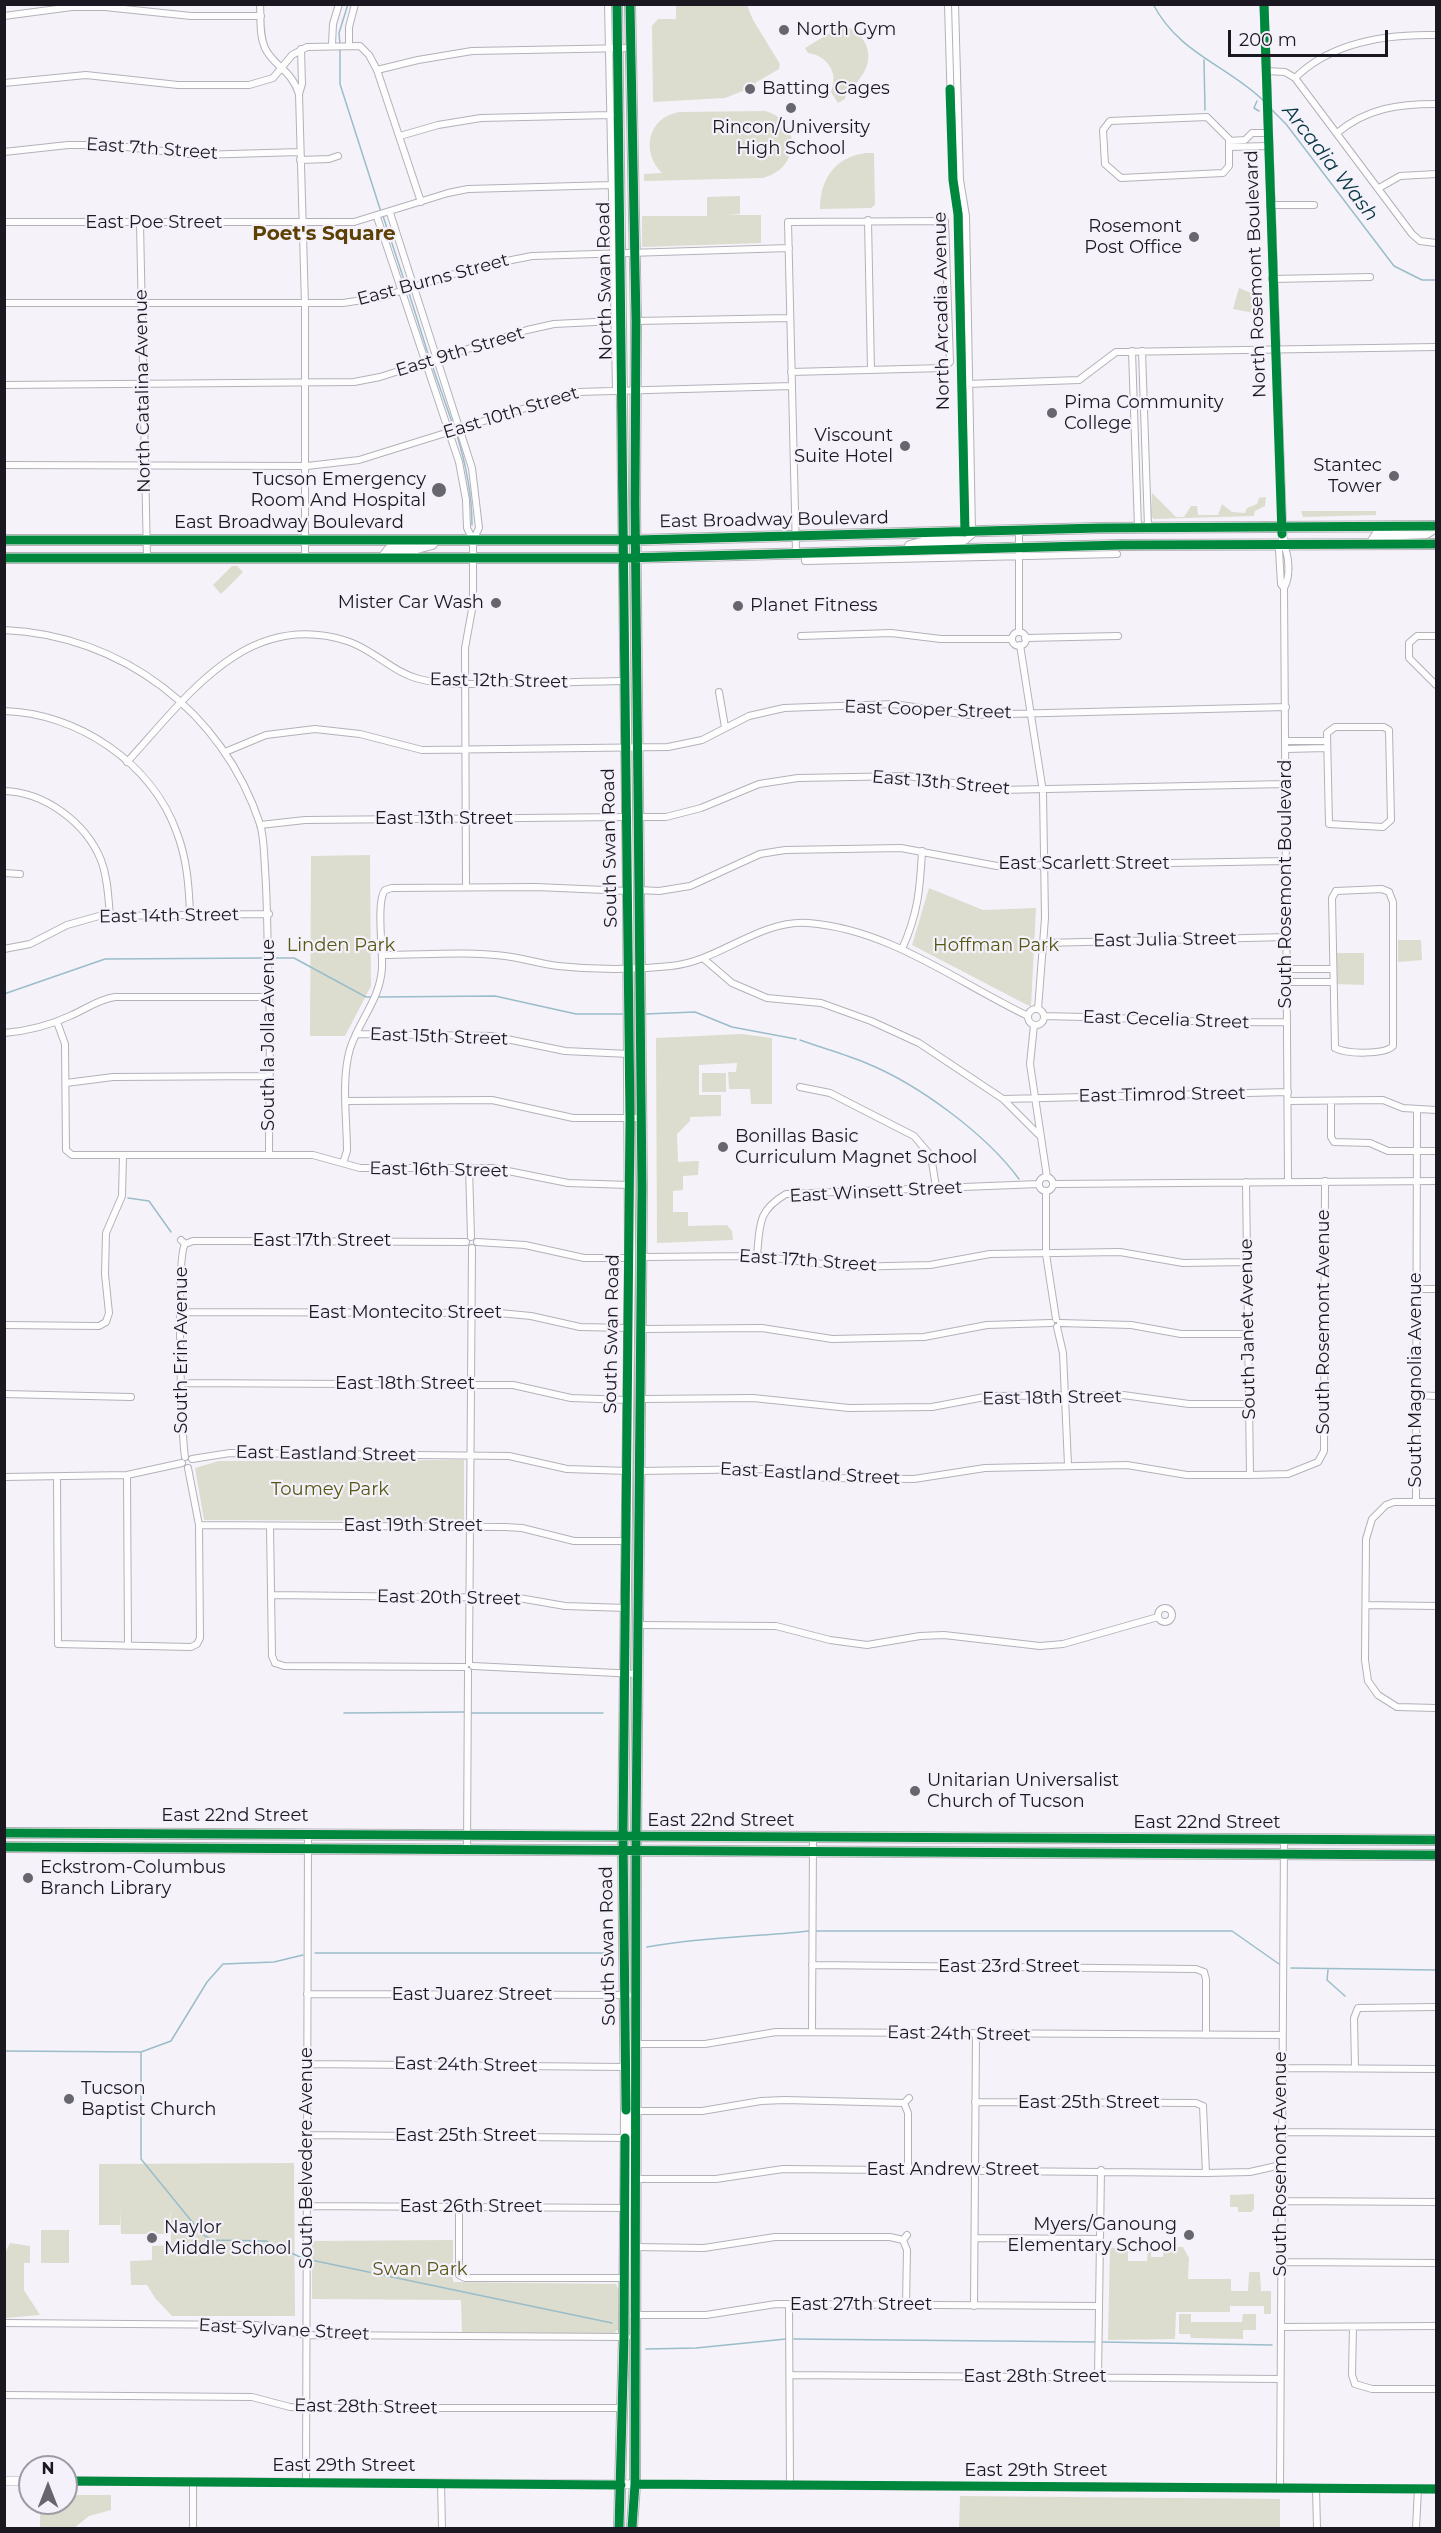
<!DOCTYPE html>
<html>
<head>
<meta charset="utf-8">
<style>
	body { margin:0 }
	#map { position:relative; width:1441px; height:2533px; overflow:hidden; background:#f5f3f9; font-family:Montserrat,sans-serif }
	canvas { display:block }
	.frame { position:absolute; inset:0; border:6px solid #1b1821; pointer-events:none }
	.north { position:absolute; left:18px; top:2455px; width:60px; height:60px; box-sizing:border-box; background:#f4f1fb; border:2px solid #9d9aa4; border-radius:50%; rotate:0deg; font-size:16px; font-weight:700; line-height:24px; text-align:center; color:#1b1821 }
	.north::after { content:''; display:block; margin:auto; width:21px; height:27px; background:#67656d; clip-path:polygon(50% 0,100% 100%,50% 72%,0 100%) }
	.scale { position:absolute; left:1228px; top:30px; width:160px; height:27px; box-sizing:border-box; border:3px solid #1b1821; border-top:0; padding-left:8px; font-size:18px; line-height:21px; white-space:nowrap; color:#1b1821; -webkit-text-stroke:4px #f4f1fb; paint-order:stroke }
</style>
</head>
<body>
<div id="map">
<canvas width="1441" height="2533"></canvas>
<div class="frame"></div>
<div class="north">N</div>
<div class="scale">200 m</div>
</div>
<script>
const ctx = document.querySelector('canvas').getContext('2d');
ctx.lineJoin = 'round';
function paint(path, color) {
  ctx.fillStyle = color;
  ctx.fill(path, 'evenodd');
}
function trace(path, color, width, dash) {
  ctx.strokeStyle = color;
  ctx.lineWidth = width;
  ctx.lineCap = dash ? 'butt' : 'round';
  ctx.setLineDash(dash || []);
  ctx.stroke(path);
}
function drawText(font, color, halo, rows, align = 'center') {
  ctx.font = font + ' Montserrat,sans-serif';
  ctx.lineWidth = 4.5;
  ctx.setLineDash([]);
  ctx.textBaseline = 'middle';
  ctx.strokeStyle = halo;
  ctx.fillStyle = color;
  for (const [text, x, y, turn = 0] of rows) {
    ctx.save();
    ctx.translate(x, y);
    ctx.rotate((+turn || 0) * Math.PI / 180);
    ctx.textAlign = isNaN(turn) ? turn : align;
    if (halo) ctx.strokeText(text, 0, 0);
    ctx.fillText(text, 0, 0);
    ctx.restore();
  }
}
paint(new Path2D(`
	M676 5H747L753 20 780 64 779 69 755 83 757 87 746 94 743 91 725 98 653 102 652 26 658 19H676Z
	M843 25C869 35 877 59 858 81 853 87 846 90 845 99L838 103 831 92C839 73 828 56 808 53L805 48Z
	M765 111C803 121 800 170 762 178L644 181V174L662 173C641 152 647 118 679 112Z
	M866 153H874L875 205 871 208 820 209C820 179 835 157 866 153Z
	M740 196V214L728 215H761V243L642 247V216H707V197Z
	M1239 288 1256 295 1260 300V314L1233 309Z
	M1152 493 1176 517H1184L1191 506H1197L1198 515H1218L1222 504 1232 512 1245 513 1247 508 1257 504 1259 498 1266 497 1265 506 1255 511 1254 516 1154 519 1151 516Z
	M1301 511H1376V515L1303 517Z
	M232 566H237L243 572 221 594 213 585Z
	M370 855 371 986 345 1036H310L311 856Z
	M929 888 983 910 1036 908 1031 1007 912 945Z
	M1398 940H1421L1422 960 1398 962Z
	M1337 953H1364V985L1336 984Z
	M742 1034 772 1038V1104H751L750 1089H729L728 1072H736L737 1063 699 1065V1095H721V1116L690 1117V1121L677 1134 678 1162 699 1161 698 1175 683 1176V1190L673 1191V1212H688V1226L727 1225 732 1231 733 1240 657 1243 656 1038Z
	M702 1073H726V1092H702Z
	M464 1460V1521L204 1520 195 1468 219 1461Z
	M294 2163 295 2316H172L155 2298 147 2285H131L130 2261 152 2260V2246L171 2245V2210L169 2234H121L120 2210V2225H99V2164Z
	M1254 2194V2209L1251 2212H1238V2207H1230V2195Z
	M41 2230H69V2263H41Z
	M453 2240V2282L616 2284 619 2290 620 2328 613 2334 462 2332 461 2300 312 2299V2241Z
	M10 2243 30 2246V2263H24V2290L40 2315 5 2318V2253Z
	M1148 2247H1151V2257H1163L1164 2247H1183L1189 2258 1188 2279H1231V2291H1248L1249 2272H1260L1261 2291H1271V2314H1264V2306H1230V2312H1176L1175 2339 1108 2340 1110 2248H1128V2261H1147Z
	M1179 2314H1191V2322H1242L1243 2314H1256V2330H1243V2339L1191 2338 1190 2334H1179Z
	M66 2495H111V2510L89 2516 74 2528H42L40 2526V2503H66Z
	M960 2496 1280 2499V2528H959Z`), '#dcddce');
trace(new Path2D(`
	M1153 4C1179 54 1227 65 1264 101
	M340 44 339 33 348 4
	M340 49V84L381 212
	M1204 60 1205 110
	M1257 101 1254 108 1259 111
	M1271 109 1286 124 1394 266 1422 280H1436
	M383 216 406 286
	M408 290 430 360
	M432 365 454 428
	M456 432C466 464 472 492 472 525
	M270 958H294L366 997H372
	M4 994 105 959 265 958
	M377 997 495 996 576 1014H625
	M645 1014 695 1012 732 1027 796 1039
	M800 1040C822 1048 845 1054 866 1063 918 1084 986 1134 1019 1179
	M128 1198 149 1201 171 1232
	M344 1713 464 1712
	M469 1713H603
	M814 1931H1232L1279 1964
	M647 1947C701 1937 755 1937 809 1931
	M315 1953H613
	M1291 1968 1436 1970
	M1328 1970 1327 1980 1345 1996
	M4 2051 141 2052V2159L202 2234 212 2240 266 2241 302 2258
	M141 2052 171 2041 207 1982 223 1964 274 1962 303 1955
	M311 2260 612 2323
	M794 2339 1097 2342
	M1102 2342 1272 2345
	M646 2349 696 2348 786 2339`), '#9abdc9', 1.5);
const minor = new Path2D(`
	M260 4C261 19 259 35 265 48 274 67 291 69 299 94L305 305V558
	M608 4 616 389
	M948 4 953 180 958 214 965 532
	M955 4 960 180 966 216 972 532
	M4 16 72 7H105L191 16H261
	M332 44 333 24 339 4
	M349 44V27L355 4
	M377 70 418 60 472 51 630 48
	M1266 71 1285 72 1295 78 1412 234 1420 241 1436 243
	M1295 78C1331 42 1387 34 1436 35
	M4 83 86 75 178 85H249L273 78 292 55 307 47 360 46 369 55 377 70 421 202
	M299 94 302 84 301 49
	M1207 117 1229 139V166L1223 173 1121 178 1105 164 1103 130 1110 121Z
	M1337 133C1367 108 1399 104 1436 104
	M400 136 438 125 481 118 611 115
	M1229 141 1245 140 1252 133H1268
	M1229 147 1268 146
	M4 152 68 145H108L198 155 300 152
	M300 160 329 159 338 156
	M1379 188 1400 176 1436 174
	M1270 205H1314
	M390 213 472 468 479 528 473 540
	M377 217 459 462 466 500 467 528 473 540V604L465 648 466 887
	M868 220 871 370
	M4 222H354L448 193 468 189 612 185
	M140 223 147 558
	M1272 279 1370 277
	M4 303H343L382 297 476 267 532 256 789 248
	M636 321 790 318
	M1132 351 1138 528
	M1142 351 1148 527
	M791 372 944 368 950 362 945 221 788 222 796 552
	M966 384 1079 380 1116 352 1436 347
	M4 385 354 382 380 377 527 330 554 324 615 321
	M4 465 307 466 359 460 577 392 792 386
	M1019 530V632
	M805 553V561L1117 554
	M1284 588 1281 584 1279 550 1283 543C1289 555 1291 576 1284 588L1288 1181
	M4 630C122 635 223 712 260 824 264 837 264 854 265 869 268 910 267 950 269 991 271 1046 269 1101 269 1155
	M1012 639a7 7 0 1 1 14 0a7 7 0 1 1-14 0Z
	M801 636 891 633 941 639H1012
	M1436 636H1417L1409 643V658L1436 685
	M1025 638 1118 636
	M1020 645 1043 792 1045 918 1038 1009
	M719 692 725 727
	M4 711C78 713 152 763 177 833 187 859 189 887 190 914
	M1335 727H1384L1389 730 1391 820 1383 827 1329 824 1327 733Z
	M1286 741H1327
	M1286 749 1327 748
	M225 752 266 735 315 729 360 734 422 750 668 747 702 740 749 716 784 708 894 704 968 715 1286 707
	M127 762C187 697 246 609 347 641 373 649 392 672 419 679 447 686 477 684 505 683 545 683 584 682 624 681
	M4 791C45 792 86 823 101 860 108 878 108 897 110 915
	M638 817H666L701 808 759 784 798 778 908 776 999 790 1286 784
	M260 825 305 820 627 817
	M4 873 20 874
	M639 890 659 891 690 886 760 854 785 850 901 848 997 866 1286 861
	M1336 891 1382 889 1389 892
	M1044 943 1287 937
	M4 949 30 944 67 925 99 916 269 914
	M902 949C918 914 920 889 922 851
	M382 955C423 955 465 951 505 956 523 958 540 964 558 966 595 970 635 970 671 966 720 961 758 920 808 923 889 929 957 982 1028 1016
	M704 959 732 983 767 998 821 1003 871 1021 919 1043 1003 1099 1288 1092
	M1287 969H1332
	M1287 982H1332
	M1028 1017a8 8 0 1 1 16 0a8 8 0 1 1-16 0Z
	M1045 1016C1126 1017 1206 1024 1287 1022
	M57 1022 65 1044 66 1150 72 1155H313L360 1168H493L568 1183 629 1185
	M1034 1025 1030 1064 1047 1177
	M4 1033C28 1031 51 1025 72 1015 86 1009 99 999 115 997H269
	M356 1034 492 1036 565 1051 629 1054
	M1335 1048C1346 1054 1384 1055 1393 1046V902L1389 892
	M1335 1048 1332 898 1336 891
	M66 1083 113 1077 269 1076
	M800 1087 830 1093 914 1136 931 1156 936 1187
	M1003 1099 1039 1135
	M347 1101 492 1100 573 1118H641
	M1288 1101 1383 1100 1403 1108 1436 1110
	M1331 1101V1137L1334 1142 1370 1143 1388 1151H1436
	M343 1163 347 1151C347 1119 341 1080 350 1049 359 1020 380 1000 382 968 383 951 376 901 385 890L392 888 536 887 628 891
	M469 1167 471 1237
	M1039 1184a7 7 0 1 1 14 0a7 7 0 1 1-14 0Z
	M1246 1182 1250 1475
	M1053 1184 1436 1181
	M1046 1191V1254L1056 1319
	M181 1240 185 1244 193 1241H229L466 1242
	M477 1242 525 1245 584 1258H631
	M757 1256C760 1225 757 1211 786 1194L1039 1184
	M641 1257 757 1256 848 1267 930 1265 990 1254 1120 1252 1183 1263 1247 1262
	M1417 1289H1436
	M181 1312 499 1313 531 1316 580 1327 628 1328
	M1060 1323 1131 1325 1181 1334H1248
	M4 1325 99 1326 106 1322 109 1313 105 1274 106 1233 122 1196 123 1156
	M1057 1327 1063 1353 1068 1465
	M641 1329 762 1328 832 1339 924 1337 987 1325 1051 1323
	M181 1383 513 1385 571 1398 628 1400
	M4 1394 131 1397
	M1416 1395 1436 1396
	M641 1399 753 1398 849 1408 932 1407 990 1396 1123 1395 1189 1404H1249
	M185 1457C181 1433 176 1258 185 1244
	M192 1459 230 1453 509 1456 567 1469 628 1471
	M638 1471 768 1469 826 1478 914 1479 985 1468 1127 1465 1187 1475H1250L1288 1474 1318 1462 1324 1451 1325 1181
	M127 1475 128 1646
	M4 1477 127 1475 182 1463
	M57 1477 58 1644 191 1647 197 1644 200 1638 199 1525 188 1468
	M1416 1502 1417 1110
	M1436 1502H1394L1386 1505 1372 1519 1366 1539 1365 1660 1368 1681 1378 1695 1397 1707 1436 1708
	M199 1525 505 1527 522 1528 574 1541H625
	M270 1526 272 1656 275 1663
	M272 1595 519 1598 565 1606 626 1608
	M1366 1605 1436 1606
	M1158 1615a7 7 0 1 1 14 0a7 7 0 1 1-14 0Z
	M637 1625 776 1626 830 1640 867 1645 920 1636 944 1635 1040 1646 1063 1644 1158 1617
	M275 1663 284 1666 465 1667
	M469 1663 472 1248
	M473 1666 637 1674
	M467 1850 468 1671
	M812 1965 1196 1969 1204 1972
	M1204 1972 1206 1979V2035
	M307 1994 628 1995
	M812 2032 813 1838
	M636 2044H705L776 2032 1282 2035
	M307 2064 625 2067
	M1282 2068 1436 2069
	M1355 2068 1354 2018 1358 2008 1436 2007
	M975 2102 1196 2103 1203 2106
	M1203 2106 1206 2173
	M637 2111H702L761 2101 785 2100 904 2103
	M1281 2132 1436 2133
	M307 2135 625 2138
	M908 2170V2113L904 2103 909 2098
	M635 2179H716L783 2169 1206 2173 1250 2172 1281 2165
	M1281 2201 1436 2202
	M307 2206 627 2208
	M459 2206V2275L465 2278H624
	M975 2238 1100 2239
	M635 2247 704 2248 775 2237H890L903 2240
	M1281 2262 1436 2263
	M789 2304 790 2485
	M906 2305 907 2250 903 2240 907 2235
	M974 2306 976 2035
	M633 2315H706L776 2304 1099 2306
	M4 2323 256 2325 306 2335 627 2337
	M1281 2327 1436 2326
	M1353 2327 1352 2375 1355 2384
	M791 2375 1280 2379
	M1098 2377 1101 2170
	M1355 2384 1372 2389H1436
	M4 2395 252 2397 290 2407 306 2408H621
	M193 2482V2528
	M306 2483 308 1833
	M441 2483 442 2528
	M1280 2487 1284 1840
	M1316 2488 1317 2528
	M1416 2528 1418 2489`);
const tertiary = new Path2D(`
	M1264 4 1283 543
	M4 2481H30
	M66 2481 1436 2489`);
const primary = new Path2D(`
	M617 4 628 891 630 1258 623 1836 626 2110 624 2337 619 2528
	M630 4 636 321 635 502 642 1188 636 1836 635 2484 632 2528
	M4 540H636L1099 528 1436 526
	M1371 544 1377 535 1426 533 1431 530
	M910 546 929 541 964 539 972 532
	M4 558H623L1122 545 1436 544
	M383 558 389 550 413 549 432 544
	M4 1833 1436 1840
	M4 1847 1436 1855`);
trace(minor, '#b4b1b9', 8);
trace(tertiary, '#b4b1b9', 9);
trace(primary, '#b4b1b9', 12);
trace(minor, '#fefdfe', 6);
trace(tertiary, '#fefdfe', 8);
trace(primary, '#fefdfe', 10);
trace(new Path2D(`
	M617 4 630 1118 623 1836 626 2110
	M630 4 636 321 635 502 642 1188 636 1836 635 2484 632 2528
	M1264 4 1282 534
	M950 89 953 180 958 214 965 532
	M4 540H636L1099 528 1436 526
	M4 558H623L1122 545 1436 544
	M4 1833 1436 1840
	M4 1847 1436 1855
	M66 2481 621 2485
	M635 2484 1436 2489
	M619 2528 624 2337 625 2138`), '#00873e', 9);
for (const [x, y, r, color] of [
	[784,30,6,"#67656d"],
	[750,89,6,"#67656d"],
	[791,108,6,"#67656d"],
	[1194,237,6,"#67656d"],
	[1052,413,6,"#67656d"],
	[905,446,6,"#67656d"],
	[1394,476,6,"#67656d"],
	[439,490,8,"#67656d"],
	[496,603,6,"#67656d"],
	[738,606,6,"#67656d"],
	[723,1147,6,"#67656d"],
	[915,1791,6,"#67656d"],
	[28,1878,6,"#67656d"],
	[69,2099,6,"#67656d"],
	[1189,2235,6,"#67656d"],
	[152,2238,6,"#67656d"]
]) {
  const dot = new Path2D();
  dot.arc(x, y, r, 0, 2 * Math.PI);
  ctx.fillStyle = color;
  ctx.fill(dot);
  trace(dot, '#f4f1fb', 2);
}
drawText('18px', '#1b1821', '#f4f1fb', [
	["North Gym",796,30],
	["Batting Cages",762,89],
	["Rincon/University",791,128,"center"],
	["High School",791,149,"center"],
	["Rosemont",1182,227,"right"],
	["Post Office",1182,248,"right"],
	["Pima Community",1064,403],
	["College",1064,424],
	["Viscount",893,436,"right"],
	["Suite Hotel",893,457,"right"],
	["Stantec",1382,466,"right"],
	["Tower",1382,487,"right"],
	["Tucson Emergency",426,480,"right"],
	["Room And Hospital",426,501,"right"],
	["Mister Car Wash",484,603,"right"],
	["Planet Fitness",750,606],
	["Bonillas Basic",735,1137],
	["Curriculum Magnet School",735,1158],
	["Unitarian Universalist",927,1781],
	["Church of Tucson",927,1802],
	["Eckstrom-Columbus",40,1868],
	["Branch Library",40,1889],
	["Tucson",81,2089],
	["Baptist Church",81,2110],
	["Myers/Ganoung",1177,2225,"right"],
	["Elementary School",1177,2246,"right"],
	["Naylor",164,2228],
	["Middle School",164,2249]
], 'left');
drawText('18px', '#1b1821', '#f4f1fb', [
	["East 7th Street",152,149,4],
	["East Poe Street",154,223],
	["North Rosemont Boulevard",1256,274,-92],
	["East Burns Street",433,280,-15],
	["North Swan Road",605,281,-91],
	["North Arcadia Avenue",942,311,-91],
	["East 9th Street",460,352,-17],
	["North Catalina Avenue",143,391,-91],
	["East 10th Street",511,413,-17],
	["East Broadway Boulevard",774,520,-1],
	["East Broadway Boulevard",289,523],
	["East 12th Street",499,681,1],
	["East Cooper Street",928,710,2],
	["East 13th Street",941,783,5],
	["East 13th Street",444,819],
	["South Swan Road",610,848,-91],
	["East Scarlett Street",1084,864],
	["South Rosemont Boulevard",1286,884,-90],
	["East 14th Street",169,916,-1],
	["East Julia Street",1165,940,-1],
	["East Cecelia Street",1166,1020,2],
	["South la Jolla Avenue",269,1035,-90],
	["East 15th Street",439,1037,2],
	["East Timrod Street",1162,1095,-1],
	["East 16th Street",439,1170,1],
	["East Winsett Street",876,1192,-3],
	["East 17th Street",322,1241],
	["East 17th Street",808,1261,4],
	["East Montecito Street",405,1313],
	["South Rosemont Avenue",1324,1322,-90],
	["South Janet Avenue",1248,1329,-91],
	["South Swan Road",612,1334,-89],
	["South Erin Avenue",182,1350,-90],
	["South Magnolia Avenue",1416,1380,-90],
	["East 18th Street",405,1384],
	["East 18th Street",1052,1398,-1],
	["East Eastland Street",326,1454,1],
	["East Eastland Street",810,1474,3],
	["East 19th Street",413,1526],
	["East 20th Street",449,1598,1],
	["East 22nd Street",235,1816],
	["East 22nd Street",721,1821],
	["East 22nd Street",1207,1823],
	["South Swan Road",608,1946,-91],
	["East 23rd Street",1009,1967],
	["East Juarez Street",472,1995],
	["East 24th Street",959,2034,1],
	["East 24th Street",466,2065,1],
	["East 25th Street",1089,2103],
	["East 25th Street",466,2136],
	["South Belvedere Avenue",307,2158,-90],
	["South Rosemont Avenue",1281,2164,-90],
	["East Andrew Street",953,2170],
	["East 26th Street",471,2207],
	["East 27th Street",861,2305],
	["East Sylvane Street",284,2330,3],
	["East 28th Street",1035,2377],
	["East 28th Street",366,2407,1],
	["East 29th Street",344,2466],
	["East 29th Street",1036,2471]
]);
drawText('18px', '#555712', '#f4f1fb', [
	["Linden Park",341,946],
	["Hoffman Park",996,946],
	["Toumey Park",330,1490],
	["Swan Park",420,2270]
]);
drawText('italic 20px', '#063843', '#f4f1fb', [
	["Arcadia Wash",1330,163,52]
]);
drawText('bold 20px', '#5d4104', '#f4f1fb', [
	["Poet's Square",324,234]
]);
</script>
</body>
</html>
